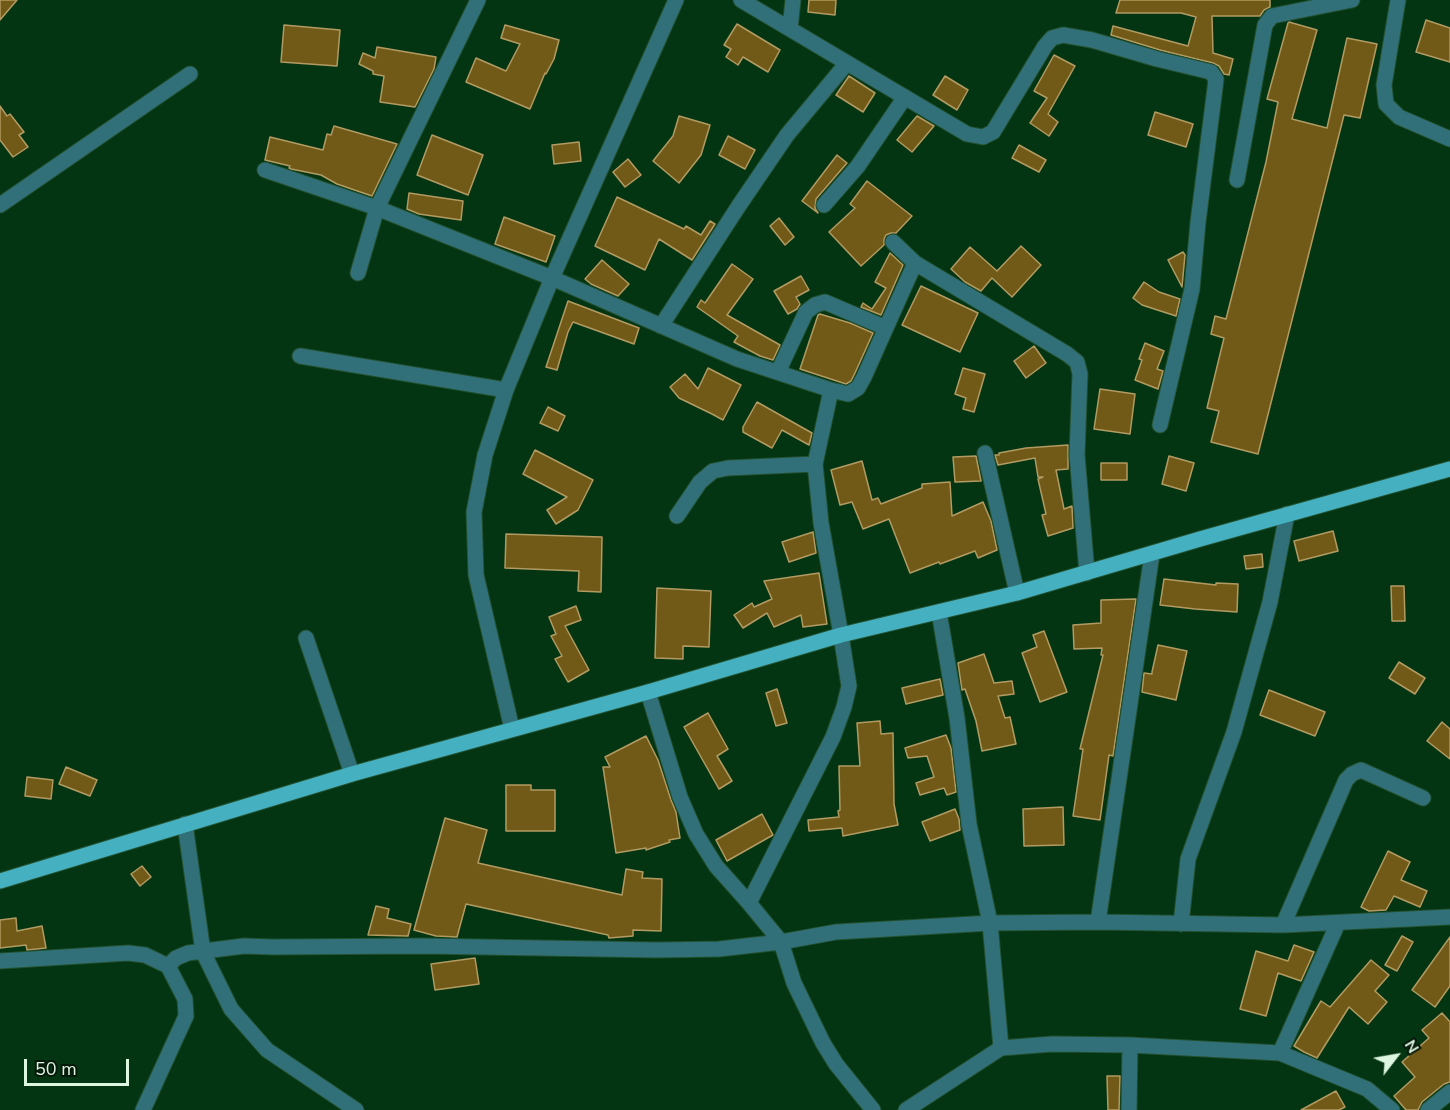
<!DOCTYPE html>
<html>
<head>
<meta charset="utf-8">
<style>
	body { margin:0 }
	#map { position:relative; width:1450px; height:1110px; overflow:hidden; background:#033512; font-family:"Nunito Sans",sans-serif }
	canvas { display:block }
	.north { position:absolute; left:1366px; top:1026px; width:60px; height:60px; -webkit-text-stroke:4px #061809; paint-order:stroke; rotate:59deg; font-size:16px; font-weight:700; line-height:24px; text-align:center; color:#ddf6e0 }
	.north::after { content:''; display:block; margin:auto; width:21px; height:27px; background:#ddf6e0; clip-path:polygon(50% 0,100% 100%,50% 72%,0 100%) }
	.scale { position:absolute; left:24px; top:1059px; width:105px; height:27px; box-sizing:border-box; border:3px solid #ddf6e0; border-top:0; padding-left:8px; font-size:18px; line-height:21px; white-space:nowrap; color:#ddf6e0; -webkit-text-stroke:4px #061809; paint-order:stroke }
</style>
</head>
<body>
<div id="map">
<canvas width="1450" height="1110"></canvas>
<div class="north">N</div>
<div class="scale">50 m</div>
</div>
<script>
const ctx = document.querySelector('canvas').getContext('2d');
ctx.lineJoin = 'round';
function paint(path, color) {
  ctx.fillStyle = color;
  ctx.fill(path, 'evenodd');
}
function trace(path, color, width, dash) {
  ctx.strokeStyle = color;
  ctx.lineWidth = width;
  ctx.lineCap = dash ? 'butt' : 'round';
  ctx.setLineDash(dash || []);
  ctx.stroke(path);
}
const building = new Path2D(`
	M0 0H17L0 20Z
	M809 0H836L835 15 808 12Z
	M1120 0H1270V7L1264 10 1260 16H1212L1213 53 1233 59 1229 75 1224 74 1219 66 1213 63 1160 50 1111 35 1113 26 1188 46 1196 17 1181 13H1116Z
	M1426 20 1450 28V62L1416 52Z
	M1289 22 1317 30 1292 119 1327 128 1347 38 1377 44 1360 118 1344 115 1258 454 1211 442 1219 411 1207 408 1224 338 1211 334 1215 316 1226 319 1266 162 1278 102 1267 99 1288 23Z
	M737 24 780 50 768 72 743 57 738 65 726 57 731 49 724 45Z
	M284 25 340 30 337 66 281 62Z
	M505 25 559 40 554 59 546 74 545 73 530 109 466 82 476 58 506 71 520 44 501 38Z
	M377 47 436 57 434 69 415 107 380 102 384 76 373 74V71L359 64 363 53 375 58Z
	M1054 55 1075 66 1048 114 1058 122 1049 136 1030 123 1047 98 1034 91Z
	M849 76 875 93 863 112 836 95Z
	M945 76 968 90 957 110 933 95Z
	M0 106 7 116 10 114 24 132 19 135 28 147 13 157 0 140Z
	M1155 112 1193 124 1186 147 1148 135Z
	M679 116 710 125 701 155 679 183 653 161 673 136Z
	M917 116 934 126 912 152 897 140Z
	M334 126 397 144 372 196 337 184 321 175 291 169 289 168 290 166 265 160 270 137 323 150 327 134 331 135Z
	M432 135 483 155 468 195 417 175Z
	M728 136 755 150 745 169 719 155Z
	M579 142 581 161 554 164 552 145Z
	M1019 145 1046 160 1039 172 1012 158Z
	M837 155 847 163 816 199 815 208 818 213 802 201Z
	M628 159 641 175 625 187 613 172Z
	M867 181 912 216 896 233H891L886 235 884 239V245L861 266 829 232 855 208 850 204Z
	M409 193 463 201 461 220 419 214 407 209Z
	M617 197 684 229 686 226 701 235 710 221 715 224 692 260 659 239 645 270 595 246Z
	M504 217 555 236 546 262 495 244Z
	M779 218 794 237 785 245 770 226Z
	M1021 246 1041 265 1012 297 992 278 981 291 965 282 951 269 970 247 997 271Z
	M1183 252 1185 255 1182 287 1168 260Z
	M890 253 903 265 881 315 861 307 863 303 872 309 886 288 875 282Z
	M602 260 629 284 618 296 591 284 585 279Z
	M732 264 753 279 727 315 780 345 773 360 760 356 734 342 738 336 697 307 701 300 705 303Z
	M801 276 809 290 796 297 800 304 797 309 788 314 774 291Z
	M1144 282 1159 292 1180 299 1176 316 1142 305 1133 298Z
	M921 286 978 313 960 352 902 325Z
	M568 301 639 328 634 344 573 322 568 332 557 370 546 367Z
	M820 314 850 323 873 333 855 373 851 381 846 384 800 369 818 315Z
	M1145 343 1164 351 1157 369 1163 371 1158 389 1135 380 1142 360 1139 359Z
	M1034 346 1046 363 1026 378 1014 361Z
	M708 368 741 385 723 420 712 414 679 398 670 387 685 374 698 389Z
	M963 368 985 374 974 412 963 409 966 398 955 394Z
	M1100 389 1135 394 1130 434 1094 429Z
	M757 402 812 433 809 445 782 430 772 448 743 432V427Z
	M548 407 565 416 558 431 540 423Z
	M1068 445V469L1056 470 1064 509 1072 506 1073 528 1048 536 1042 515 1046 514 1038 479 1043 477H1038L1035 458 998 465 995 455H999V453L1026 448Z
	M535 450 593 480 578 510 556 524 547 510 567 497 523 474Z
	M976 456 981 481 955 482 953 457Z
	M1169 456 1194 463 1186 491 1162 484Z
	M862 461 872 500 878 498 881 504 922 488V484L950 482 952 516 983 502 991 521 997 550 978 558 975 551 940 564 939 562 910 573 889 519 863 529 852 502 840 505 831 470Z
	M1101 463H1127V480H1101Z
	M1333 531 1338 551 1299 561 1294 541Z
	M813 532 816 553 789 562 782 542Z
	M506 534 602 537 601 592 578 591 579 571 505 568Z
	M1262 554 1263 567 1246 569 1244 556Z
	M819 573 827 624 803 627 801 615 774 627 767 613 743 628 734 615 752 603 754 607 772 599 764 581Z
	M1164 579 1216 585V583L1238 584 1237 612 1195 609 1160 605Z
	M1391 586H1404L1405 621H1392Z
	M657 588 711 591 709 647 683 646V659L655 658Z
	M1136 599 1113 756 1109 755 1100 820 1073 816 1083 749H1080L1103 655H1101L1102 648 1074 649 1073 625 1101 623V600Z
	M576 606 581 620 565 626 589 670 568 682 555 659 562 656 551 636 556 634 549 617Z
	M1044 631 1067 692 1040 702 1022 653 1037 647 1033 635Z
	M1158 645 1187 651 1176 700 1142 692 1144 673 1152 674V672Z
	M984 654 994 683 1012 681 1014 694 998 696 1005 718 1010 717 1016 744 982 751 976 721 965 689 962 690 958 663Z
	M1399 662 1425 678 1415 694 1389 678Z
	M940 679 943 695 906 704 902 688Z
	M777 689 787 723 776 726 766 693Z
	M1269 690 1325 712 1315 736 1260 715Z
	M708 713 728 749 717 756 732 781 719 789 684 727Z
	M880 721 881 734 893 733 894 804 898 825 843 836 842 828 809 831 808 820 839 817 838 811 840 810 839 766H860L857 723Z
	M1442 722 1450 729V759L1427 741Z
	M946 735 951 748 956 792 947 795 944 788 920 795 916 783 934 777 927 756 908 758 905 748Z
	M646 736 658 760 671 800 676 812 680 838 669 840 670 842 646 850V848L616 853 603 767H610L605 757Z
	M66 767 97 780 90 796 59 784Z
	M27 777 53 780 51 799 25 796Z
	M506 785H531V790H555V831H506Z
	M1063 807 1064 845 1024 846 1023 809Z
	M955 809 959 819 960 830 930 841 922 822Z
	M762 814 773 835 727 861 716 840Z
	M445 818 487 830 478 863 622 895 626 869 643 872 642 878 662 879 661 931 633 930V936L609 938 608 935 466 904 457 937 436 936 414 930Z
	M1388 851 1410 862 1401 880 1427 891 1420 907 1394 896 1386 910 1369 911 1361 907Z
	M142 866 151 877 140 886 131 874Z
	M376 906 389 909 387 918 411 924 408 936 368 935Z
	M16 918 17 931 42 926 46 948 27 950 26 945 0 948V920Z
	M1402 936 1413 942 1397 971 1385 965Z
	M1450 937V986L1435 1007 1412 990Z
	M1294 945 1314 952 1301 981 1278 973 1266 1016 1240 1009 1256 951 1288 961Z
	M475 958 479 984 435 990 431 964Z
	M1371 960 1389 975 1375 991 1387 1002 1368 1024 1349 1007 1317 1058 1304 1052 1294 1046 1321 1001 1330 1007Z
	M1442 1013 1450 1022V1082L1444 1084 1422 1102 1418 1110H1406L1394 1096 1415 1077 1402 1062 1429 1038 1422 1030Z
	M1107 1076H1120L1119 1110H1108Z
	M1336 1091 1345 1107 1339 1110H1301Z`);
paint(building, '#715a17');
trace(building, '#b29b63', 1.5);
const minor = new Path2D(`
	M741 0 967 134 983 137 993 132 1045 46 1052 38 1063 35 1092 40 1157 59 1211 72 1216 79 1215 88 1198 222 1192 289 1160 425
	M1398 0 1384 85 1386 104 1399 117 1450 139
	M790 29 793 0
	M265 170 377 208 552 278 737 359 831 390 848 394 858 388 864 377 915 263
	M1237 180 1265 25 1272 16 1352 0
	M0 205 190 74
	M824 205 858 166 905 97
	M893 242 915 263 1067 354 1077 362 1080 374 1077 455 1087 573
	M358 273 377 208 478 0
	M661 326 738 207 787 135 847 63
	M300 356 506 390
	M778 372 806 312 815 305 825 302 886 328
	M985 453 1017 593
	M677 516 700 482 713 471 728 468 815 464
	M939 612 957 718 969 824 990 923 1001 1048
	M306 638 352 774
	M648 692 680 797 696 834 716 866 749 903 781 942 794 983 823 1043 836 1064 873 1110
	M512 729 476 575 474 512 485 455 506 390 552 278 676 0
	M185 824 203 952 231 1009 267 1050 356 1110
	M749 903 833 737 844 707 849 686 841 635 821 523 815 464 831 390
	M1098 922 1152 554
	M1181 924 1188 859 1234 732 1270 602 1287 514
	M1283 925 1346 780 1352 774 1361 770 1423 798
	M0 961 128 953 145 955 168 966
	M1280 1053 1338 923
	M143 1110 186 1016 185 999 168 966 176 958 188 953 244 946 273 947 423 946 658 950 719 949 781 942 836 932 990 923 1098 922 1283 925 1450 917
	M906 1110 1001 1048 1052 1044 1130 1045 1280 1053 1367 1089 1392 1110
	M1129 1110 1130 1045
	M1428 1110 1450 1092`);
const major = new Path2D(`
	M0 881 352 774 648 692 841 635 1017 593 1200 539 1450 469`);
trace(minor, '#22502f', 17);
trace(major, '#22502f', 17);
trace(minor, '#317079', 15);
trace(major, '#45b0bf', 15);
</script>
</body>
</html>
